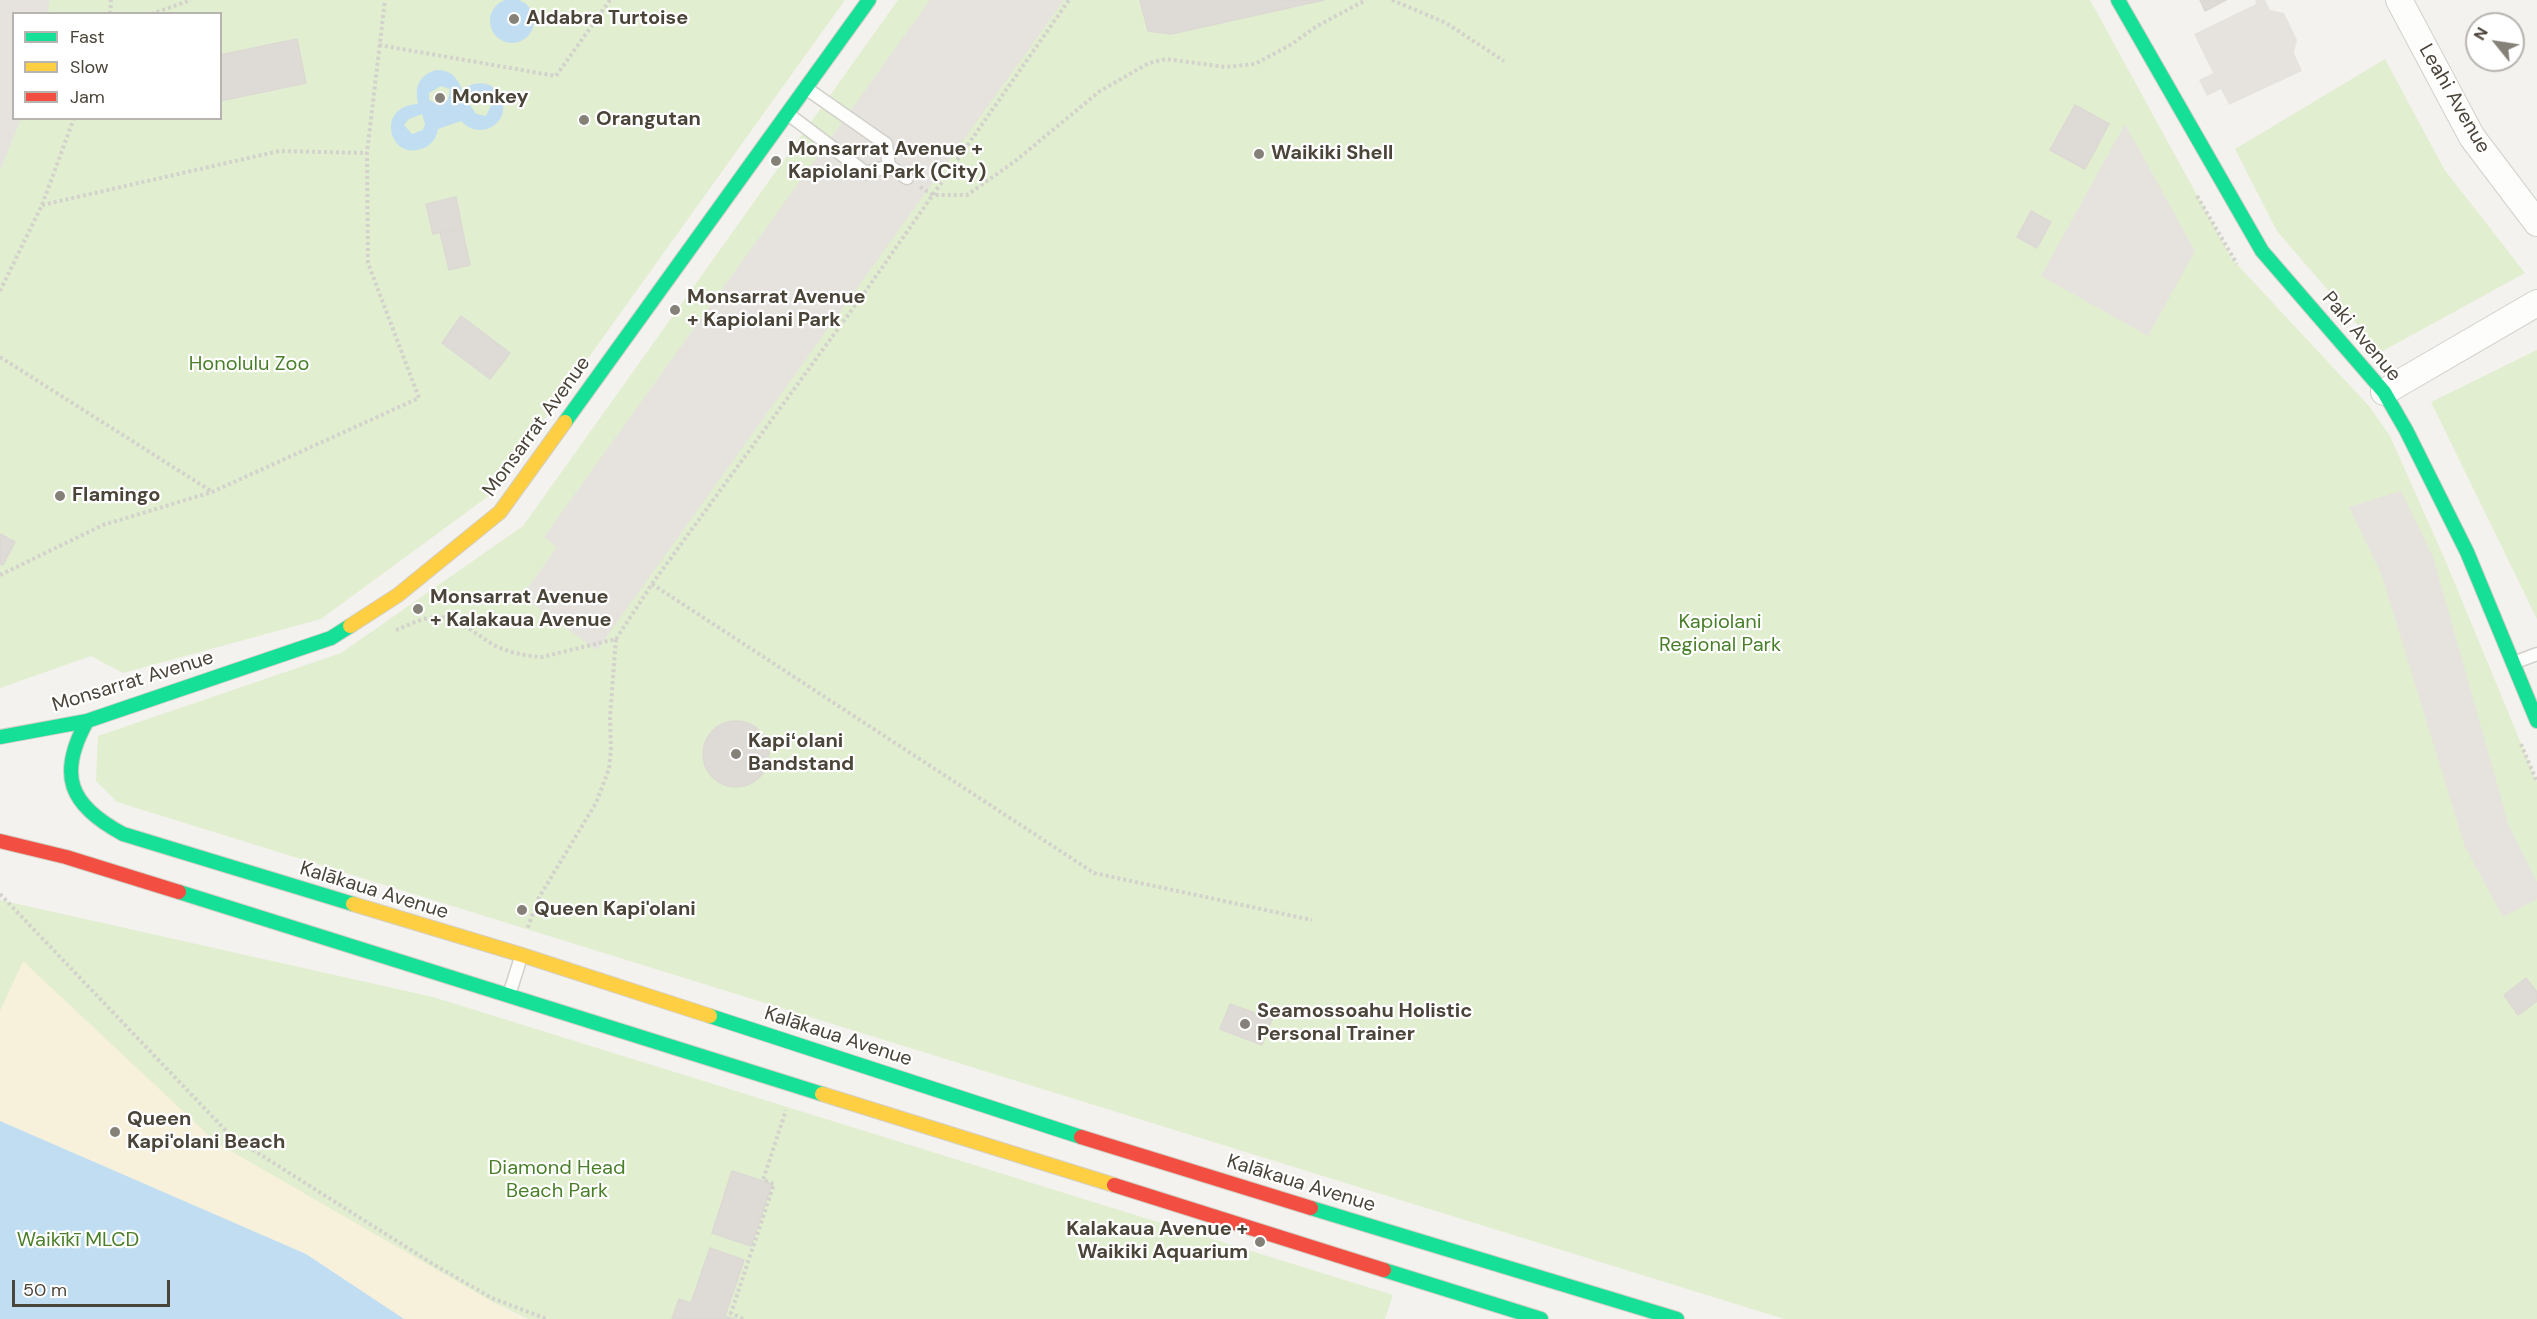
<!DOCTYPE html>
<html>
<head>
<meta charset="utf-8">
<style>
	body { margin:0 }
	#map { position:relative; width:2537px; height:1319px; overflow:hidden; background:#f4f2ee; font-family:"DM Sans",sans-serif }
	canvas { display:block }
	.legend { position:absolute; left:12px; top:12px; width:210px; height:108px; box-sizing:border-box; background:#fff; border:2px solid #b7b4b0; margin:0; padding:8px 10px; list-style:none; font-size:18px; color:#4b4439 }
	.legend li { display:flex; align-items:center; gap:12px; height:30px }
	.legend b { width:30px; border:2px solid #b7b4b0 }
	.north { position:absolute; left:2465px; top:12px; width:60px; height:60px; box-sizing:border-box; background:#fff; border:2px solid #b7b4b0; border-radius:50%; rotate:300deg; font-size:16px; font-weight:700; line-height:24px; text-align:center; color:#4b4439 }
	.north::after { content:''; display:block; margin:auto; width:21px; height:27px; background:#868178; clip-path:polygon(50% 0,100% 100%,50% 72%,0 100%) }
	.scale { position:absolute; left:12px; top:1280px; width:158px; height:27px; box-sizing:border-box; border:3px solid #4b4439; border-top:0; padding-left:8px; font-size:18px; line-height:21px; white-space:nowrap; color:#4b4439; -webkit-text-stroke:4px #fff; paint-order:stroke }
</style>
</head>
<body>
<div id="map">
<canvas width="2537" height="1319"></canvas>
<ul class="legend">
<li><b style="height:8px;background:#16e098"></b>Fast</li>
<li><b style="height:8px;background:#ffcf43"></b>Slow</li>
<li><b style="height:8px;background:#f24e42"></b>Jam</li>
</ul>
<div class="north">N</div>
<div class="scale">50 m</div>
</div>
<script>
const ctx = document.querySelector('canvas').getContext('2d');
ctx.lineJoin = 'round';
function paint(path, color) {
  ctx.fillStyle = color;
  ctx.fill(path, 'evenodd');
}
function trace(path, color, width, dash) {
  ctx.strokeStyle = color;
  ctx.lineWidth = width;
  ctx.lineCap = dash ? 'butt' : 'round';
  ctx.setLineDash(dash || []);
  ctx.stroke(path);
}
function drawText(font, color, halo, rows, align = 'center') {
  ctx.font = font + ' "DM Sans",sans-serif';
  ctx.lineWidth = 4.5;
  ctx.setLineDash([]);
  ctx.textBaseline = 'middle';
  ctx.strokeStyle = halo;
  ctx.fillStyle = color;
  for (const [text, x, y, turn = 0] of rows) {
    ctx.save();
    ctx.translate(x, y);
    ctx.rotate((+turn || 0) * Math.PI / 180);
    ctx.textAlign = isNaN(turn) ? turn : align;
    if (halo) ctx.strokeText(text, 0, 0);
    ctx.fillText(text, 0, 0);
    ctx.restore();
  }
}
paint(new Path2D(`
	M0 0H845L490 495 321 619 123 673 91 656 0 688ZM14 14H220V118H14Z
	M898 0H2090L2232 259 2369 406 2390 436 2446 562 2537 782V1319H1784L117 802 96 781 98 736 341 653 523 526Z
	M2385 59 2444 169 2525 273 2381 352 2277 231 2235 149Z
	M2537 350V619L2431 402Z
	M0 900 433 997 1393 1295 1385 1319H528L0 1067Z`), '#e1eecf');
paint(new Path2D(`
	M23 961 217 1143 512 1313 526 1319H404L306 1254 0 1121V1011Z`), '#f7f0da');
paint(new Path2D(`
	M0 0H50L47 13 14 14V118L21 119 0 171Z
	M930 0H1064L597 650 522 596 557 547 544 537Z
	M2255 0H2265L2270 10 2284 13 2297 40 2294 53 2302 71 2229 105 2221 89 2207 96 2199 80 2213 73 2194 34 2256 4Z
	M2125 124 2195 251 2148 336 2041 276Z
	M2401 491 2433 557 2509 826 2537 882V899L2503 917 2465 847 2382 576 2349 507Z`), '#e6e3df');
paint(new Path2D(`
	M490 21a22 22 0 1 1 44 0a22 22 0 1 1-44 0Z
	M436 70C450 69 458 78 462 90 498 65 520 118 487 129 476 132 468 128 461 121L438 129C436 139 431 146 421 149 389 160 375 106 418 104 414 87 419 75 436 70ZM441 86 450 89 448 100 437 104 429 100V93ZM487 96 491 105 486 116 476 114 470 105 477 97ZM422 114 425 124 423 130 412 134 404 125 409 119Z
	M0 1121 306 1254 404 1319H0Z`), '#c0ddf1');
const building = new Path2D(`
	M1140 0H1324L1171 34 1148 31Z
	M2200 0H2226L2205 11Z
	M297 39 306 83 220 101V55Z
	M2075 105 2109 124 2085 169 2050 150Z
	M456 197 462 228 433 234 426 204Z
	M2031 211 2051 222 2037 248 2017 237Z
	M462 228 470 265 449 270 440 232Z
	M461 316 510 353 490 379 442 343Z
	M0 534 15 542 3 565 0 564Z
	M703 754a33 33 0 1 1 66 0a33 33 0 1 1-66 0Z
	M2526 978 2537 992V1001L2518 1015 2504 995Z
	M1230 1004 1272 1019 1262 1045 1220 1029Z
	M732 1171 772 1184 751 1246 712 1233Z
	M710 1248 744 1260 725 1316 735 1319H672L679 1299 691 1303Z`);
paint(building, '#dedbd6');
trace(building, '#dcd9d4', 1.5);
const lane = new Path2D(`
	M807 89 886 144 889 166 907 178
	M788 114 866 173 889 166
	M2513 663 2537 654
	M509 995 521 957`);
const street = new Path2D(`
	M2399 0 2472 137 2537 223
	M2384 392 2537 303`);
const fast = new Path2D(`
	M2118 0 2262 251 2384 392 2406 430 2467 552 2537 721
	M565 422 869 0
	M87 721C57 775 69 805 123 834L353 904
	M0 737 87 721 331 638 350 626
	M179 892 822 1094
	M710 1016 1081 1137
	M1311 1208 1677 1319
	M1384 1270 1541 1319`);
const slow = new Path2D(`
	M350 626 398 595 500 512 565 422
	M353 904 522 955 710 1016
	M822 1094 1114 1185`);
const jam = new Path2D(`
	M0 841 66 857 179 892
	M1081 1137 1311 1208
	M1114 1185 1384 1270`);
trace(lane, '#d2d0cb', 15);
trace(street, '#d2d0cb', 28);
trace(fast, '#d3cfc5', 16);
trace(slow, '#d3cfc5', 16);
trace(jam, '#d3cfc5', 16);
trace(new Path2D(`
	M1392 0 1446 23 1504 61
	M110 14 111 0
	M151 14 191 0
	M379 45 556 76 610 0
	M920 187 933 195H967L1014 162 1100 91 1149 63 1166 59 1225 67 1255 64 1292 44 1317 26 1366 0
	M2197 196 2237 264
	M42 205 279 151 367 153
	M0 291 42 205 74 118
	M0 357 211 491
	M0 575 103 525 212 492 419 398 368 263 367 153 385 0
	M652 584 1094 873 1312 920
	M396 630C409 625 423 617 437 617 458 616 478 637 496 646 510 653 526 656 542 657L616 639 610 717 611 750 609 769 596 803 538 899 527 930
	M616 639 652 584 867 289 1069 0
	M2521 744 2537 782
	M0 894 231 1136 433 1264 492 1298 547 1319
	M743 1319 731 1313 774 1184 763 1180 786 1110`), '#d3d2cc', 4, [3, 3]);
trace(lane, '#fdfdfc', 12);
trace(street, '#fdfdfc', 26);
trace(fast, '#16e098', 14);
trace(slow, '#ffcf43', 14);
trace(jam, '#f24e42', 14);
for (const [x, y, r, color] of [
	[514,19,6,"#868178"],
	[440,98,6,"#868178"],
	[584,120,6,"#868178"],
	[1259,154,6,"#868178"],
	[776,161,6,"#868178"],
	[675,310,6,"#868178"],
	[60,496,6,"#868178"],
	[418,609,6,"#868178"],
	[736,754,6,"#868178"],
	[522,910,6,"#868178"],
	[1245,1024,6,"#868178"],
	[115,1132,6,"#868178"],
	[1260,1242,6,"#868178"]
]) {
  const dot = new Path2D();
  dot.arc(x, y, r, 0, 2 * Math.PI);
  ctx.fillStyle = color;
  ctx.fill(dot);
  trace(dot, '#fff', 2);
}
drawText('bold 20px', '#4b4439', '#fff', [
	["Aldabra Turtoise",526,19],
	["Monkey",452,98],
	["Orangutan",596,120],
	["Monsarrat Avenue +",788,150],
	["Kapiolani Park (City)",788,173],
	["Waikiki Shell",1271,154],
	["Monsarrat Avenue",687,298],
	["+ Kapiolani Park",687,321],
	["Flamingo",72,496],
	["Monsarrat Avenue",430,598],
	["+ Kalakaua Avenue",430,621],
	["Kapiʻolani",748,742],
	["Bandstand",748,765],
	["Queen Kapi'olani",534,910],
	["Seamossoahu Holistic",1257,1012],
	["Personal Trainer",1257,1035],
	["Queen",127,1120],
	["Kapi'olani Beach",127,1143],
	["Kalakaua Avenue +",1248,1230,"right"],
	["Waikiki Aquarium",1248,1253,"right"]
], 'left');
drawText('20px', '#4b4439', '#fff', [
	["Leahi Avenue",2454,99,60],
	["Paki Avenue",2361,337,50],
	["Monsarrat Avenue",537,427,-54],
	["Monsarrat Avenue",133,682,-17],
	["Kalākaua Avenue",374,891,17],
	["Kalākaua Avenue",838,1037,18],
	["Kalākaua Avenue",1301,1184,17]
]);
drawText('20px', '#4a7f2a', '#fff', [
	["Honolulu Zoo",249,365],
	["Kapiolani",1720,623],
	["Regional Park",1720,646],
	["Diamond Head",557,1169],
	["Beach Park",557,1192],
	["Waikīkī MLCD",78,1241]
]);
</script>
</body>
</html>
